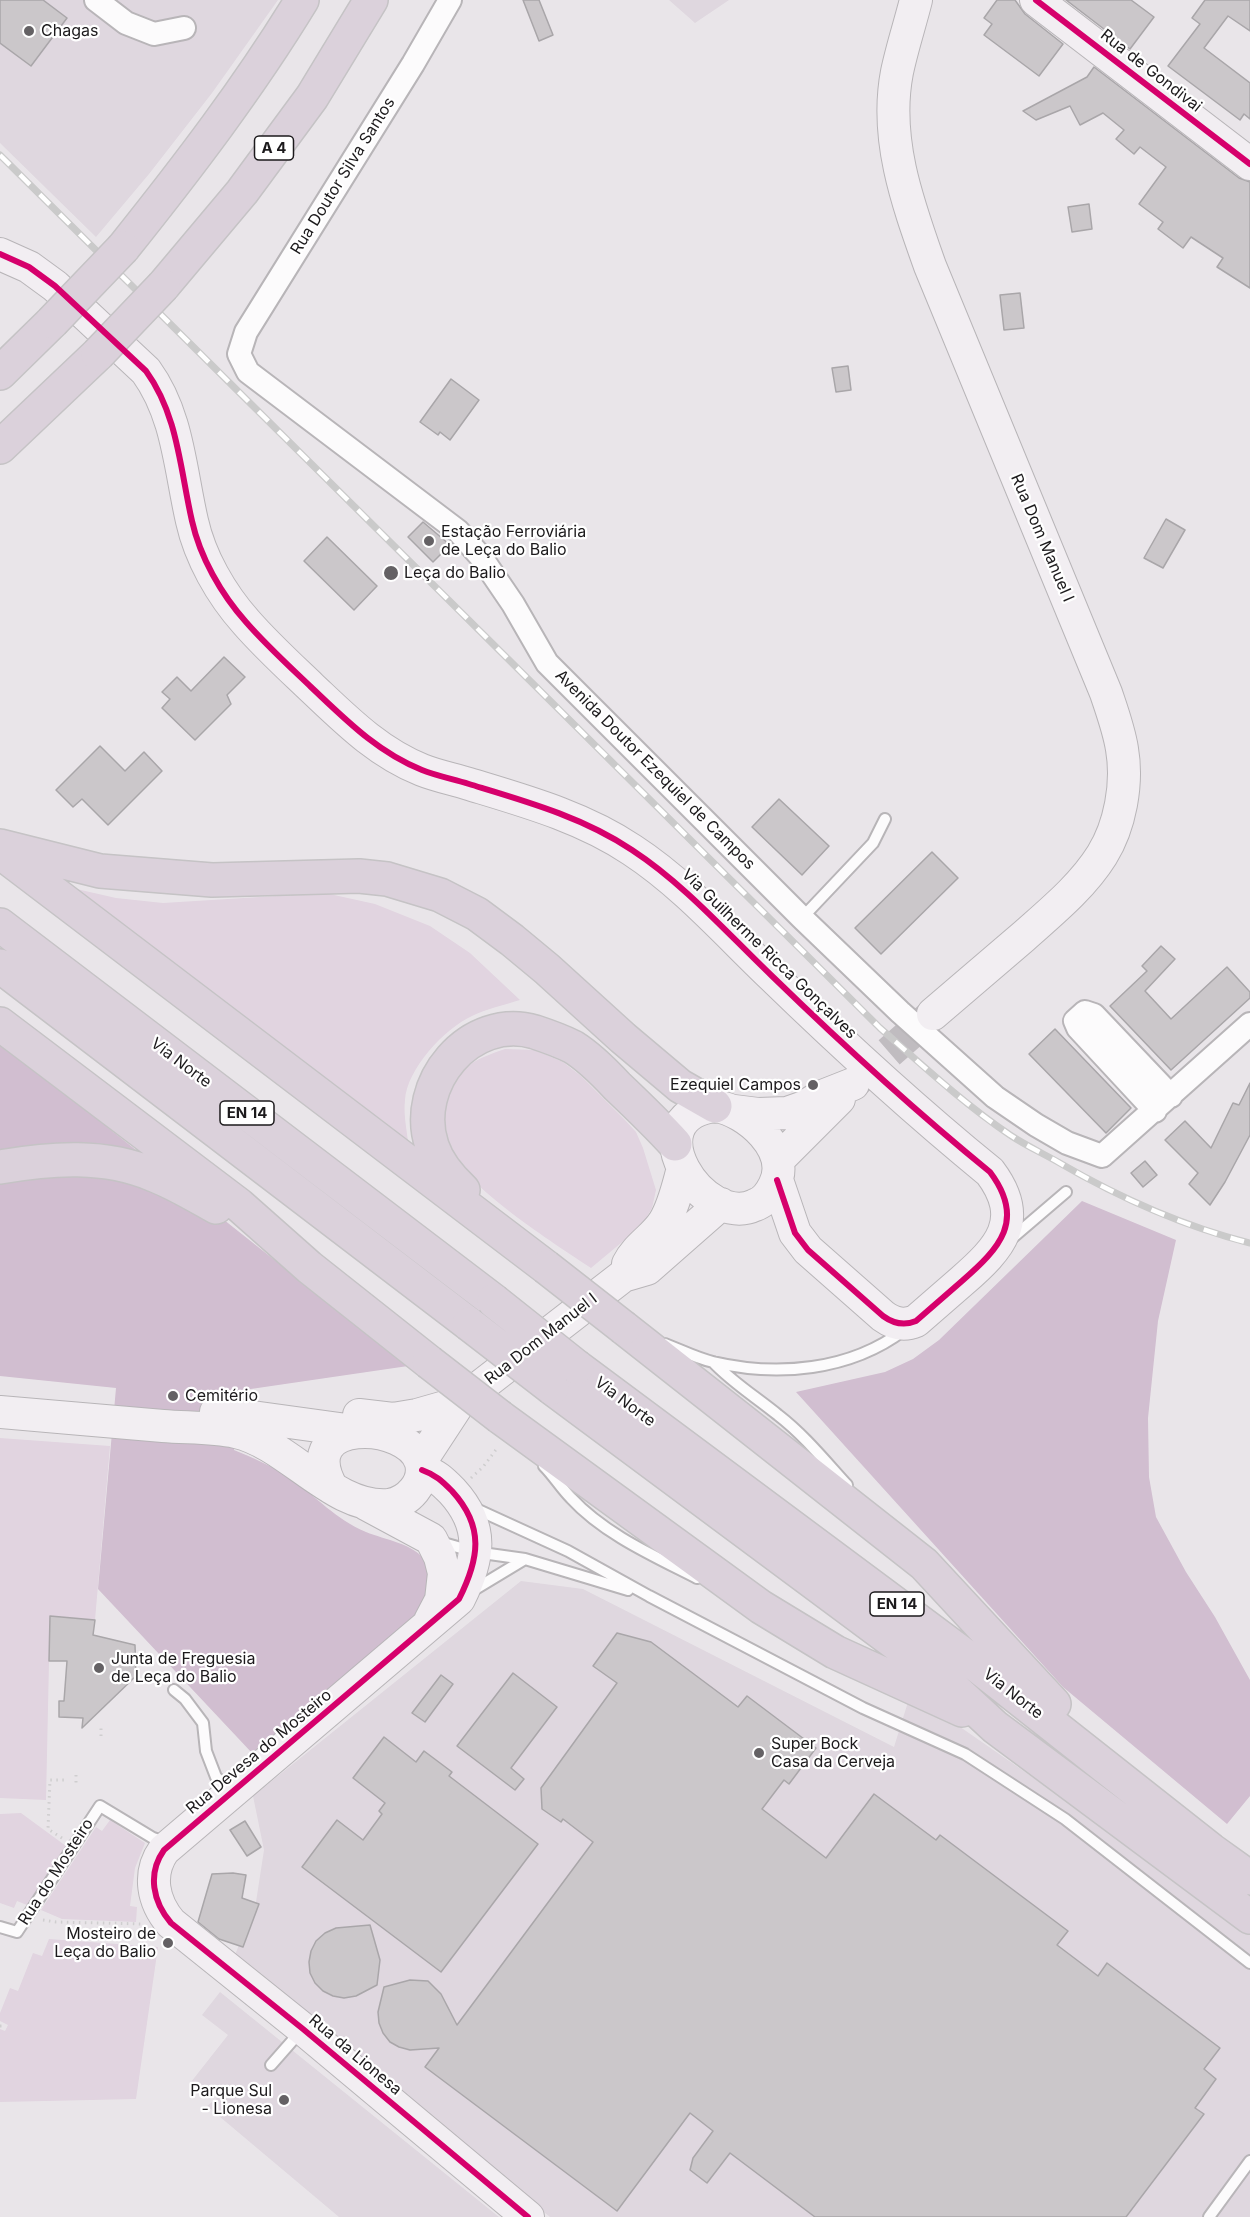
<!DOCTYPE html>
<html>
<head>
<meta charset="utf-8">
<style>
	body { margin:0 }
	canvas { display:block; background:#e9e5e9 }
</style>
</head>
<body>
<canvas width="1250" height="2217"></canvas>
<script>
const ctx = document.querySelector('canvas').getContext('2d');
ctx.lineJoin = 'round';
function paint(path, color) {
  ctx.fillStyle = color;
  ctx.fill(path, 'evenodd');
}
function trace(path, color, width, dash) {
  ctx.strokeStyle = color;
  ctx.lineWidth = width;
  ctx.lineCap = dash ? 'butt' : 'round';
  ctx.setLineDash(dash || []);
  ctx.stroke(path);
}
function drawText(font, color, halo, rows, align = 'center') {
  ctx.font = font + ' Inter,sans-serif';
  ctx.lineWidth = 4.5;
  ctx.setLineDash([]);
  ctx.textBaseline = 'middle';
  ctx.strokeStyle = halo;
  ctx.fillStyle = color;
  for (const [text, x, y, turn = 0] of rows) {
    ctx.save();
    ctx.translate(x, y);
    ctx.rotate((+turn || 0) * Math.PI / 180);
    ctx.textAlign = isNaN(turn) ? turn : align;
    if (halo) ctx.strokeText(text, 0, 0);
    ctx.fillText(text, 0, 0);
    ctx.restore();
  }
}
paint(new Path2D(`
	M0 0H278L212 93 149 174 96 237 0 143Z
	M669 0H729L695 23Z
	M521 1581 583 1589 894 1747 908 1702 953 1722 1188 1885 1250 1932V2217H550L235 1955 256 1902 264 1850 253 1796Z
	M220 1992 499 2217H339L207 2106 227 2090 211 2085 208 2094 202 2095 191 2082 228 2035 202 2015Z`), '#dfd7df');
paint(new Path2D(`
	M72 888 116 898 163 903 325 893 375 904 430 926 470 953 520 1000C504 1005 486 1009 472 1016 444 1029 407 1069 405 1100 403 1116 408 1135 409 1151Z
	M505 1049 535 1050 563 1062 581 1076 624 1119 636 1132 643 1148 656 1190 652 1208 645 1220 633 1233 591 1268C554 1243 464 1187 448 1146 444 1134 443 1118 446 1105 452 1069 473 1060 505 1049Z
	M0 1438 110 1446 95 1620 50 1616 46 1800 0 1798Z
	M21 1813 66 1846 27 1905 17 1901 14 1908 0 1903V1814Z
	M110 1820 145 1843 135 1868 130 1906 137 1907 136 1922 62 1919 41 1910 96 1827 102 1831Z
	M49 1939 158 1947 136 2099 0 2102V2029L5 2031 8 2025 0 2021V2013L10 1988 18 1991 33 1953 42 1956Z`), '#e1d4e0');
paint(new Path2D(`
	M0 1042 408 1366 244 1390 234 1450C253 1458 273 1466 291 1479 317 1497 335 1519 366 1532 385 1540 414 1543 426 1562 437 1579 426 1598 419 1614L252 1753 98 1589 116 1388 0 1376Z
	M1082 1201 1176 1240 1158 1321 1148 1418 1149 1477 1156 1517 1186 1572 1215 1617 1250 1680V1796L1227 1824 1063 1687 796 1392 885 1372 913 1359 939 1340Z`), '#d1bed0');
const building = new Path2D(`
	M0 0H43L67 18 31 66 0 43Z
	M523 0H539L553 35 539 41Z
	M997 0H1015L1025 14 1063 44 1039 76 984 35 992 24 984 18Z
	M1066 0H1131L1154 17 1130 49Z
	M1205 0H1250V31L1228 16 1204 48 1250 83V119L1244 114 1240 120 1168 66 1200 24 1192 18Z
	M1094 67 1239 178 1250 182V288L1217 267 1223 258 1191 237 1183 248 1158 229 1163 222 1139 204 1166 167 1140 147 1134 154 1116 139 1124 130 1103 113 1080 125 1070 106 1036 120 1023 111 1087 77Z
	M1089 204 1092 229 1072 232 1068 207Z
	M1020 293 1024 328 1004 330 1000 295Z
	M848 366 851 390 836 392 832 368Z
	M451 379 479 400 450 440 440 432 438 435 420 422Z
	M1166 519 1185 530 1163 568 1144 558Z
	M423 522 450 545 433 562 408 537Z
	M327 537 377 586 354 610 304 561Z
	M224 657 245 677 227 695 231 704 195 740 162 708 170 699 162 692 177 677 191 691Z
	M100 746 125 771 144 752 162 771 108 825 82 799 73 807 56 790Z
	M779 799 829 846 802 875 752 827Z
	M932 852 958 878 881 954 855 928Z
	M1161 946 1175 959 1145 991 1171 1019 1227 967 1250 992V998L1171 1070 1110 1006 1147 971 1142 966Z
	M1055 1029 1131 1108 1106 1133 1029 1054Z
	M1250 1083V1135L1225 1182 1210 1205 1189 1184 1198 1173 1165 1140 1185 1121 1211 1148 1233 1103 1239 1105Z
	M1145 1161 1157 1175 1143 1187 1131 1173Z
	M50 1616 95 1620 93 1635 135 1645 136 1676 82 1728 83 1718 59 1717V1701H64L67 1661H49Z
	M617 1633 651 1642 738 1707 747 1696 816 1748 789 1784 784 1780 762 1809 826 1858 874 1794 936 1840 940 1835 1068 1931 1057 1945 1098 1976 1107 1963 1220 2048 1204 2069 1216 2079 1195 2108 1204 2114 1126 2217H815L730 2153 707 2183 690 2170 693 2158 713 2131 690 2113 617 2211 425 2067 439 2048 410 2050 399 2047 390 2042 383 2033 379 2023 378 2012 384 1987 410 1980 428 1981 441 1994 457 2025 593 1842 563 1819 561 1822 542 1809 541 1788 617 1683 593 1666Z
	M513 1673 557 1707 511 1768 524 1779 515 1790 457 1746Z
	M441 1675 453 1684 425 1722 412 1713Z
	M384 1737 416 1762 424 1751 452 1772 449 1776 538 1844 441 1972 302 1867 337 1820 363 1840 382 1814 379 1811 385 1803 353 1778Z
	M245 1821 261 1847 247 1856 230 1830Z
	M233 1873 246 1875 242 1898 259 1904 243 1947 219 1939 198 1922 212 1874Z
	M370 1925 380 1960 377 1985 356 1996 344 1998 333 1996 323 1991 315 1983 310 1973 309 1962 311 1951 316 1941 325 1933 336 1928Z`);
paint(building, '#cbc7ca');
trace(building, '#a9a6a9', 1.5);
trace(new Path2D(`
	M853 1084 933 1014`), '#c0bcc0', 32, [32, 16]);
const lane = new Path2D(`
	M802 918 873 843 885 819
	M1011 1239 1066 1192
	M665 1344C681 1350 696 1358 713 1362 777 1377 850 1371 904 1330
	M713 1362C733 1383 756 1397 778 1415 804 1435 825 1461 847 1485
	M544 1466C554 1476 561 1488 571 1498 604 1534 654 1556 697 1578
	M474 1508 568 1551 649 1596 863 1708 965 1754 1065 1819 1250 1963
	M440 1542 475 1552 525 1559 628 1590
	M472 1591 525 1559
	M174 1690 185 1699 203 1723 206 1751 216 1777 230 1790
	M0 1927 17 1932 100 1806 153 1838 165 1842
	M271 2065 300 2032
	M1209 2217 1250 2161`);
const street = new Path2D(`
	M96 0 126 23 154 34 184 28
	M450 0 413 64 246 332 239 354 248 372 458 531 481 557 513 604 547 663 802 918 900 1012 995 1097 1036 1125 1067 1143 1102 1156 1250 1024
	M1155 1111 1078 1028 1075 1021 1085 1012 1094 1015 1171 1096`);
const secondary = new Path2D(`
	M916 0C910 24 902 48 897 72 884 139 908 204 930 266L1106 693C1112 711 1119 730 1122 749 1128 784 1120 826 1102 855 1082 887 1051 912 1023 937 993 963 963 988 933 1014
	M1036 0 1250 164
	M0 254 29 267 55 286 146 371C178 415 180 469 192 521 200 557 221 594 246 622 266 645 289 666 311 687 345 719 377 752 422 770 437 776 453 779 469 784 525 801 583 817 632 850 684 884 727 933 772 976 842 1044 914 1110 990 1172 1026 1220 1000 1248 962 1281 947 1294 931 1308 916 1321 904 1326 894 1324 883 1316L808 1250 795 1233 777 1180
	M715 1106C747 1110 793 1151 774 1186 770 1194 764 1202 755 1205 704 1230 630 1118 715 1106Z
	M734 1111 758 1114 787 1113 804 1107 820 1097 853 1084
	M778 1160 839 1099
	M628 1264C637 1246 654 1238 664 1222 674 1206 678 1186 683 1168
	M0 1412C54 1417 109 1421 163 1426 187 1428 213 1427 236 1432 289 1444 334 1510 389 1505 408 1502 426 1483 421 1463 409 1420 292 1416 332 1488
	M216 1412 354 1431
	M359 1415 393 1419 417 1415 459 1403
	M421 1461 459 1403 623 1276 647 1269 721 1204
	M422 1470C436 1475 442 1481 452 1491 485 1527 479 1559 459 1599L164 1850C147 1874 153 1902 171 1923L303 2029 528 2217
	M366 1504 431 1539 440 1557 444 1573 441 1600 430 1621`);
const highway = new Path2D(`
	M123 248C187 168 249 87 302 0
	M163 286 242 192 312 97 371 0
	M0 373 52 322
	M0 447 98 354
	M0 846 100 871 212 880 359 876 387 879 440 895 477 914 512 940 547 969 623 1038 680 1086 715 1106
	M0 852 546 1267
	M0 925 494 1301
	M0 966 469 1324
	M0 1024 239 1205 309 1267 429 1362
	M0 1167C52 1158 105 1154 154 1175 175 1183 196 1196 216 1207
	M463 1190C450 1178 438 1164 432 1146 411 1084 470 1013 535 1032 547 1036 561 1041 573 1047 589 1057 604 1072 617 1086 637 1105 657 1124 675 1144
	M624 1328 924 1564 1054 1704
	M577 1367 960 1652 1211 1850 1250 1878
	M552 1388 941 1677 995 1727 1250 1917
	M500 1417 761 1607 835 1652 962 1710`);
trace(lane, '#b8b5b8', 14);
trace(street, '#b8b5b8', 26);
trace(secondary, '#b8b5b8', 34);
trace(highway, '#c5c3c5', 36);
trace(new Path2D(`
	M471 1478 483 1467 498 1447
	M101 1736V1728
	M76 1775V1783
	M62 1838 48 1829 50 1780H64
	M43 1920 56 1922 144 1924
	M0 2026H2`), '#cfcecf', 3, [1.5, 4.5]);
trace(lane, '#fcfbfc', 10);
trace(street, '#fcfbfc', 22);
trace(secondary, '#f2eef2', 32);
trace(highway, '#dbd1db', 33);
const rail = new Path2D(`
	M0 155 880 1028C922 1065 964 1104 1010 1135 1025 1145 1042 1153 1058 1162 1118 1197 1182 1226 1250 1243`);
trace(rail, '#cacaca', 7);
trace(rail, '#fff', 4.5, [14]);
const highwayBridge = new Path2D(`
	M52 322 123 248
	M98 354 163 286
	M546 1267 624 1328
	M494 1301 577 1367
	M469 1324 552 1388
	M429 1362 500 1417`);
trace(highwayBridge, '#c5c3c5', 36, []);
trace(highwayBridge, '#dbd1db', 33);
trace(new Path2D(`
	M1036 0 1250 164
	M0 254 29 267 55 286 146 371C178 415 180 469 192 521 200 557 221 594 246 622 266 645 289 666 311 687 345 719 377 752 422 770 437 776 453 779 469 784 525 801 583 817 632 850 684 884 727 933 772 976 842 1044 914 1110 990 1172 1026 1220 1000 1248 962 1281 947 1294 931 1308 916 1321 904 1326 894 1324 883 1316L808 1250 795 1233 777 1180
	M422 1470C436 1475 442 1481 452 1491 485 1527 479 1559 459 1599L164 1850C147 1874 153 1902 171 1923L303 2029 528 2217`), '#d6006c', 6);
for (const [x, y, r, color] of [
	[29,31,6,"#646164"],
	[429,541,6,"#646164"],
	[391,573,8,"#646164"],
	[813,1085,6,"#646164"],
	[173,1396,6,"#646164"],
	[99,1668,6,"#646164"],
	[759,1753,6,"#646164"],
	[168,1943,6,"#646164"],
	[284,2100,6,"#646164"]
]) {
  const dot = new Path2D();
  dot.arc(x, y, r, 0, 2 * Math.PI);
  ctx.fillStyle = color;
  ctx.fill(dot);
  trace(dot, '#fff', 2);
}
for (const [x, y, w] of [
	[274,148,39],
	[247,1113,54],
	[897,1604,54]
]) {
  const box = new Path2D();
  box.roundRect(x - w / 2, y - 12, w, 24, 4.5);
  ctx.fillStyle = '#fff';
  ctx.fill(box);
  trace(box, '#1c1a1c', 1.5);
}
drawText('bold 15px', '#1c1a1c', null, [
	["A 4",274,148],
	["EN 14",247,1113],
	["EN 14",897,1604]
]);
drawText('16px', '#1c1a1c', '#fff', [
	["Chagas",41,31],
	["Estação Ferroviária",441,532],
	["de Leça do Balio",441,550],
	["Leça do Balio",404,573],
	["Ezequiel Campos",801,1085,"right"],
	["Cemitério",185,1396],
	["Junta de Freguesia",111,1659],
	["de Leça do Balio",111,1677],
	["Super Bock",771,1744],
	["Casa da Cerveja",771,1762],
	["Mosteiro de",156,1934,"right"],
	["Leça do Balio",156,1952,"right"],
	["Parque Sul",272,2091,"right"],
	["- Lionesa",272,2109,"right"]
], 'left');
drawText('16px', '#1c1a1c', '#fff', [
	["Rua de Gondivai",1151,71,38],
	["Rua Doutor Silva Santos",343,176,-58],
	["Rua Dom Manuel I",1042,538,67],
	["Avenida Doutor Ezequiel de Campos",655,770,45],
	["Via Guilherme Ricca Gonçalves",769,954,44],
	["Via Norte",181,1063,37],
	["Rua Dom Manuel I",541,1339,-38],
	["Via Norte",625,1402,37],
	["Via Norte",1013,1694,38],
	["Rua Devesa do Mosteiro",259,1752,-40],
	["Rua do Mosteiro",56,1872,-57],
	["Rua da Lionesa",355,2055,40]
]);
</script>
</body>
</html>
